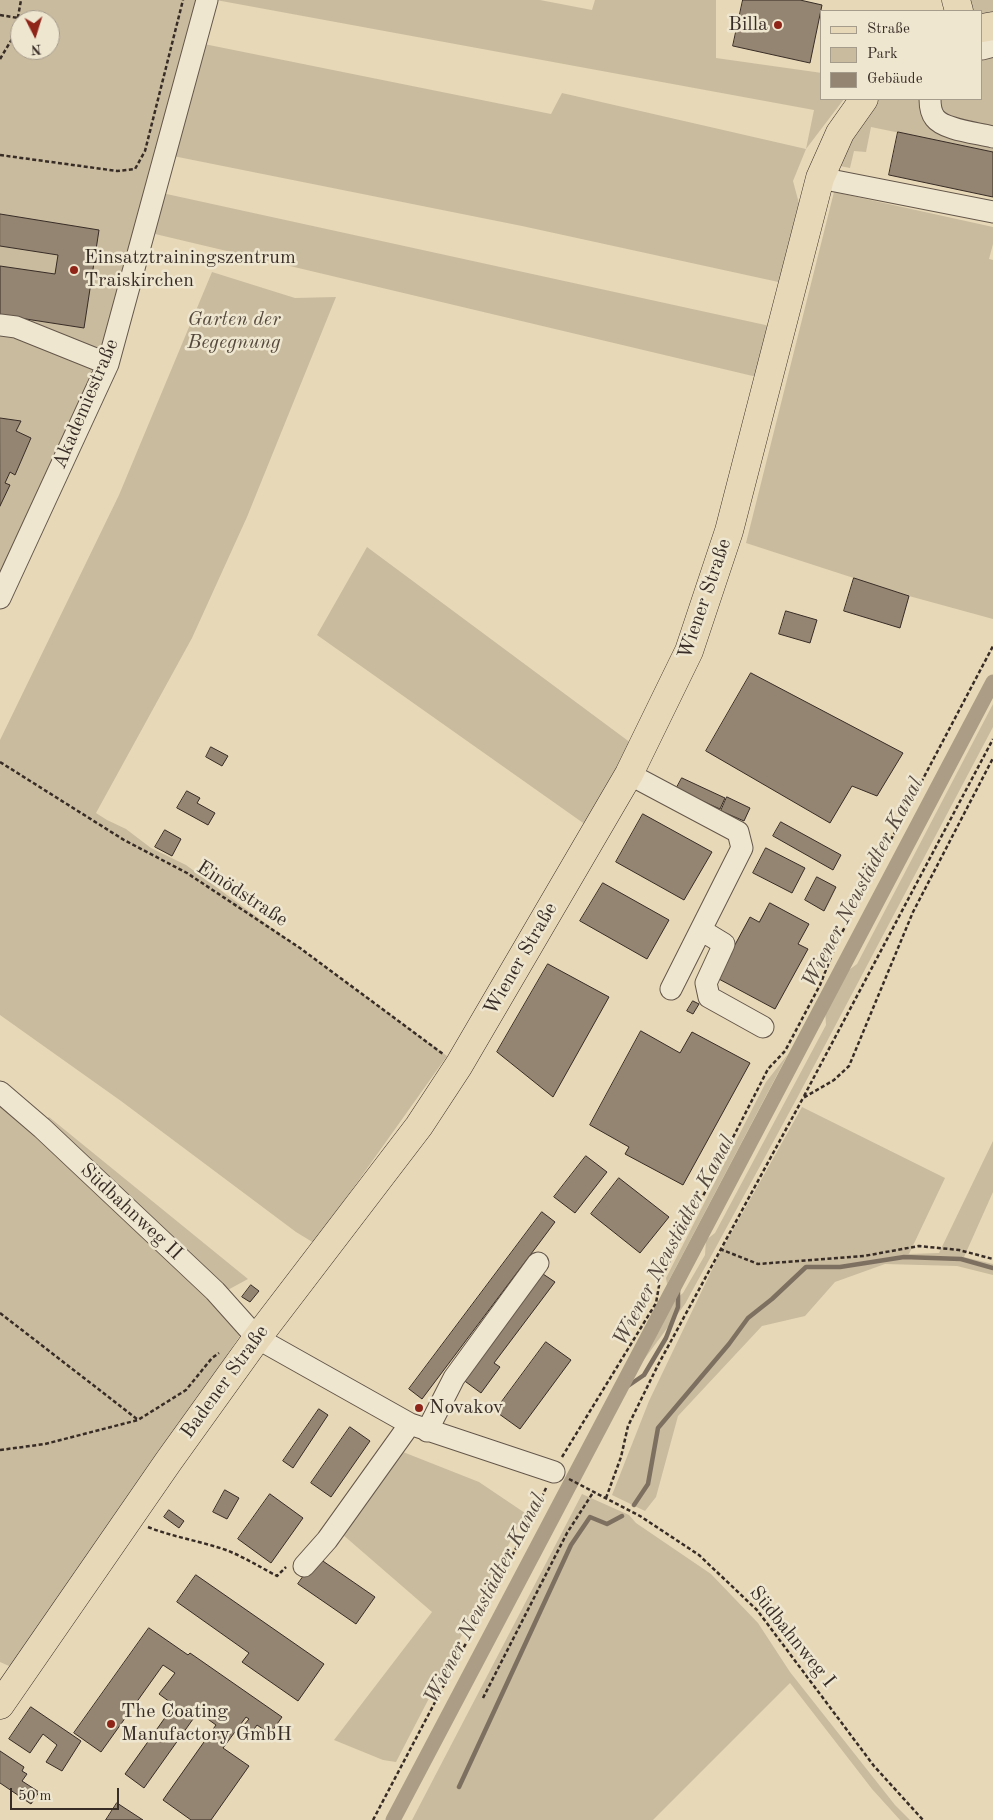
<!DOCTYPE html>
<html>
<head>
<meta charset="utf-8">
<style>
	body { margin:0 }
	#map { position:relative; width:993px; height:1820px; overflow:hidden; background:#e7d8b7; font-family:"Old Standard TT",serif }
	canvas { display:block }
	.legend { position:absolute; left:820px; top:10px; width:162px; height:90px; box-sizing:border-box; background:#efe6d0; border:1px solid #a69c8c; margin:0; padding:6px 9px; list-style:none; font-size:15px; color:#382c26 }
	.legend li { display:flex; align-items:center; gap:10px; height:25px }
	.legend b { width:25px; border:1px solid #a69c8c }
	.north { position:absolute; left:10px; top:10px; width:50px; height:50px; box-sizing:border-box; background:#efe6d0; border:1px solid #a69c8c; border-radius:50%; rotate:175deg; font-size:14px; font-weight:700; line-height:20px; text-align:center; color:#382c26 }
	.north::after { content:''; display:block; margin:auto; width:18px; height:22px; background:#8f2418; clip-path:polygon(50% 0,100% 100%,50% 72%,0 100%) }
	.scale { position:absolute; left:10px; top:1788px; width:109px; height:22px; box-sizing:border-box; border:2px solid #382c26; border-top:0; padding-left:6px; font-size:15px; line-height:18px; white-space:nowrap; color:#382c26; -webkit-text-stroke:4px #efe6d0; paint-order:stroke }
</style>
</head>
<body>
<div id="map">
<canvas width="993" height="1820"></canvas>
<ul class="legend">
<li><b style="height:6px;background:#e7d8b7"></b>Straße</li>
<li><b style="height:14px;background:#c9bb9e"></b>Park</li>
<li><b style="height:14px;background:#938571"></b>Gebäude</li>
</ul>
<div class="north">N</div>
<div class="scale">50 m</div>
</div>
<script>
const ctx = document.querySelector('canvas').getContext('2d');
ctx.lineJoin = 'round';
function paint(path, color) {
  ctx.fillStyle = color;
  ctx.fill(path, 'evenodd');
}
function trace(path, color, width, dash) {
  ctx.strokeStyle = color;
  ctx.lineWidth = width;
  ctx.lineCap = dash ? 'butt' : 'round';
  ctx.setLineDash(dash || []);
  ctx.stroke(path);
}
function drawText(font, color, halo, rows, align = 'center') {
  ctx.font = font + ' "Old Standard TT",serif';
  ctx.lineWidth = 5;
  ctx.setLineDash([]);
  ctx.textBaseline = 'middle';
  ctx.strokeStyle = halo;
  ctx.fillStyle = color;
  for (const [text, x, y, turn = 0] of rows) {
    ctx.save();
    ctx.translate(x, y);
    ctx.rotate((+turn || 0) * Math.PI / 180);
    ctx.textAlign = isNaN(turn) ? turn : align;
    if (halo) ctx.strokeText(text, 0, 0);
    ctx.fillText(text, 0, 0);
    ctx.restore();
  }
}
paint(new Path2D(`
	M0 0H198L103 353 0 577V506L9 486 5 483 10 472 15 474 31 439 16 431 0 418ZM20 20H50V50H20Z
	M216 0H540L592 10 595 0H716V58L822 73V99H844L806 149 793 181 801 211 783 283 522 226 173 156 204 44 551 114 562 93 806 149 814 110Z
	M967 0H993V15L982 17V11H970Z
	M993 53V129L948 121 936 99H982V55Z
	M876 99H923L924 109 993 142V152L871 127 866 152 854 151 850 168 840 166 843 145Z
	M834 192 993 227V244L989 259 993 260V619L909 596 746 543Z
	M162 193 770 326 757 377 151 233Z
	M212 272 295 298 336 297 247 517 192 638 96 813 107 820 126 829 151 848 186 865 447 1056 314 1243 296 1232 121 1101 0 1015V740L119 495Z
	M367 547 635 746 586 825 317 635Z
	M993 704V727L796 1100 685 1304 637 1369 669 1305 683 1293 705 1255 706 1240 715 1233 826 1025 825 1008 842 975 857 964Z
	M788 1054 667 1284 666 1278 766 1082Z
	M0 1095 43 1122 49 1117 248 1279 224 1292 241 1334 16 1669 0 1662Z
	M802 1107 945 1178 909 1254 939 1253 993 1141V1192L964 1257 993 1264V1275L957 1266 885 1264 835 1282 805 1316 762 1326 678 1416 656 1497 645 1511 612 1495 649 1401 719 1255Z
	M398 1450 479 1482 525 1513 396 1762 383 1760 334 1740 432 1612 342 1534Z
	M582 1494 629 1515 636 1523 711 1574 758 1623 790 1672 895 1805 910 1820H900L872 1789 790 1683 653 1820H412Z`), '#c9bb9e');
trace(new Path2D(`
	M619 1392 644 1375 666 1338 678 1307V1280
	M634 1505 648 1484 658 1428 729 1344 748 1318 772 1299 806 1267H840L904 1257 961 1259 993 1268
	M459 1787 571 1545 590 1517 607 1524 622 1516`), '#7e7060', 4.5);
trace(new Path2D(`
	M393 1820 993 682`), '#ac9e86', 15);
const building = new Path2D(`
	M743 0H800L822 5 810 63 733 46Z
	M898 132 993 152V197L889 175Z
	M0 214 99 230 84 328 0 315V266L55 274 58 255 0 246Z
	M0 418 21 421 16 431 31 438 15 475 10 472 5 483 10 485 0 506Z
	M854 578 909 596 900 628 844 611Z
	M786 611 817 620 810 643 779 634Z
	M751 673 903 753 877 796 852 786 830 823 706 751Z
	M211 747 228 756 222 766 206 757Z
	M682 778 725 798 720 809 676 789Z
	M187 791 200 798 197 803 215 813 208 825 177 808Z
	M727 797 750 808 744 821 721 811Z
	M643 814 712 852 684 900 616 862Z
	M781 822 841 855 833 870 773 836Z
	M165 830 181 839 172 856 155 847Z
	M766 848 805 868 792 893 753 873Z
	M817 877 836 887 824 911 805 900Z
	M603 883 669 920 647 959 580 921Z
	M770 903 809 924 798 944 808 949 775 1009 717 978 750 917 759 922Z
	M548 964 609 997 553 1097 497 1052Z
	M693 1001 699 1004 693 1014 687 1011Z
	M641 1031 680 1053 692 1032 750 1063 683 1185 625 1154 629 1147 590 1125Z
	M586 1156 607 1172 575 1213 554 1197Z
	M619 1178 669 1217 640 1253 591 1214Z
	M542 1212 555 1222 422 1399 409 1389Z
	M543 1274 555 1282 494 1363 500 1367 481 1393 462 1379Z
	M251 1285 259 1291 250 1302 242 1297Z
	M546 1342 571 1360 520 1429 495 1411Z
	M319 1409 328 1415 293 1468 283 1461Z
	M350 1427 370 1441 331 1497 311 1483Z
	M225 1490 239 1498 227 1519 213 1512Z
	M270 1494 303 1518 271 1563 238 1539Z
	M169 1510 184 1521 179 1528 164 1517Z
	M317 1557 375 1597 356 1624 298 1584Z
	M196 1575 324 1664 298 1701 242 1662 249 1653 177 1602Z
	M149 1628 188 1655 190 1653 282 1717 270 1734 257 1725 252 1732 243 1726 249 1719 246 1717 223 1748 249 1766 211 1820H191L163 1800 216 1725 198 1712 144 1788 125 1774 174 1705 159 1694 175 1673 163 1665 101 1752 74 1733Z
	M31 1707 81 1741 62 1771 46 1762 57 1745 43 1734 30 1753 9 1739Z
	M0 1751 24 1767 22 1771 27 1774 22 1781 39 1792 31 1804 0 1783Z
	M117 1803 143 1820H106Z`);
paint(building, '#938571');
trace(building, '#382c26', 1);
const minor = new Path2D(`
	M982 49 993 46
	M930 99C930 105 931 113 935 118 944 130 978 133 993 137
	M820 178 993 212
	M0 325 16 327 108 364
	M0 598 108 364 207 0
	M629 774 738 832 742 848 671 989
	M701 930 724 944 706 983 709 997 763 1027
	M0 1092 42 1128 215 1291 257 1338 410 1424 554 1472
	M427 1431 454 1378 538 1263
	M304 1566 327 1540 410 1424`);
const major = new Path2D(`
	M956 0 959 11
	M982 28 993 26
	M0 1705 168 1462 257 1338 419 1126 459 1065 629 774 689 651 729 531 820 178 840 133 864 99`);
trace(minor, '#64574a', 23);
trace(major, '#382c26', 29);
trace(new Path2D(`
	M0 15 18 18
	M0 59 15 34 21 0
	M0 155 117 171 135 169 145 151 183 0
	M0 762 124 840 187 873 300 948 443 1054
	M804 1096 993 739
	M720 1249 758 1264 864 1256 919 1246 959 1250 993 1259
	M0 1313 137 1419
	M0 1450 45 1444 138 1420 186 1390 212 1358 219 1353
	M562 1457 656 1303 660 1280 768 1069 785 1051 820 985 837 942 993 646
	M569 1479 640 1516 699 1555 757 1610 874 1766 923 1820
	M606 1498 621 1457 628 1426 658 1365 803 1098 834 1080 849 1066 913 912 993 758
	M148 1527C173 1537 200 1541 226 1550 244 1557 260 1567 277 1576L286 1567
	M483 1698 567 1533 594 1491
	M373 1820 533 1516 547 1486`), '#382c26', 2.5, [4, 2.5]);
trace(minor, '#efe6d0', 21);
trace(major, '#e7d8b7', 28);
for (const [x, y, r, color] of [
	[778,25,5,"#8f2418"],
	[74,270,5,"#8f2418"],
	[419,1408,5,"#8f2418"],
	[111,1724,5,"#8f2418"]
]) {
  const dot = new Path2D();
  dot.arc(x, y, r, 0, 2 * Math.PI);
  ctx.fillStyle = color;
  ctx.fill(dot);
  trace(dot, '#efe6d0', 2);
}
drawText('20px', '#382c26', '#efe6d0', [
	["Billa",768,25,"right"],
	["Einsatztrainingszentrum",84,258],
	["Traiskirchen",84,281],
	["Novakov",429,1408],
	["The Coating",121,1712],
	["Manufactory GmbH",121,1735]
], 'left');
drawText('italic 20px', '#55493e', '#efe6d0', [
	["Garten der",234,320],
	["Begegnung",234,343]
]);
drawText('20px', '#382c26', '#efe6d0', [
	["Akademiestraße",86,404,-67],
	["Wiener Straße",705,599,-71],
	["Einödstraße",242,894,33],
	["Wiener Straße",521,959,-60],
	["Südbahnweg II",131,1212,43],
	["Badener Straße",225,1382,-54],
	["Südbahnweg I",792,1637,51]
]);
drawText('italic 21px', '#55483e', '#efe6d0', [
	["Wiener Neustädter Kanal",863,883,-62],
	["Wiener Neustädter Kanal",674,1241,-62],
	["Wiener Neustädter Kanal",485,1599,-62]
]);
</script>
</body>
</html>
